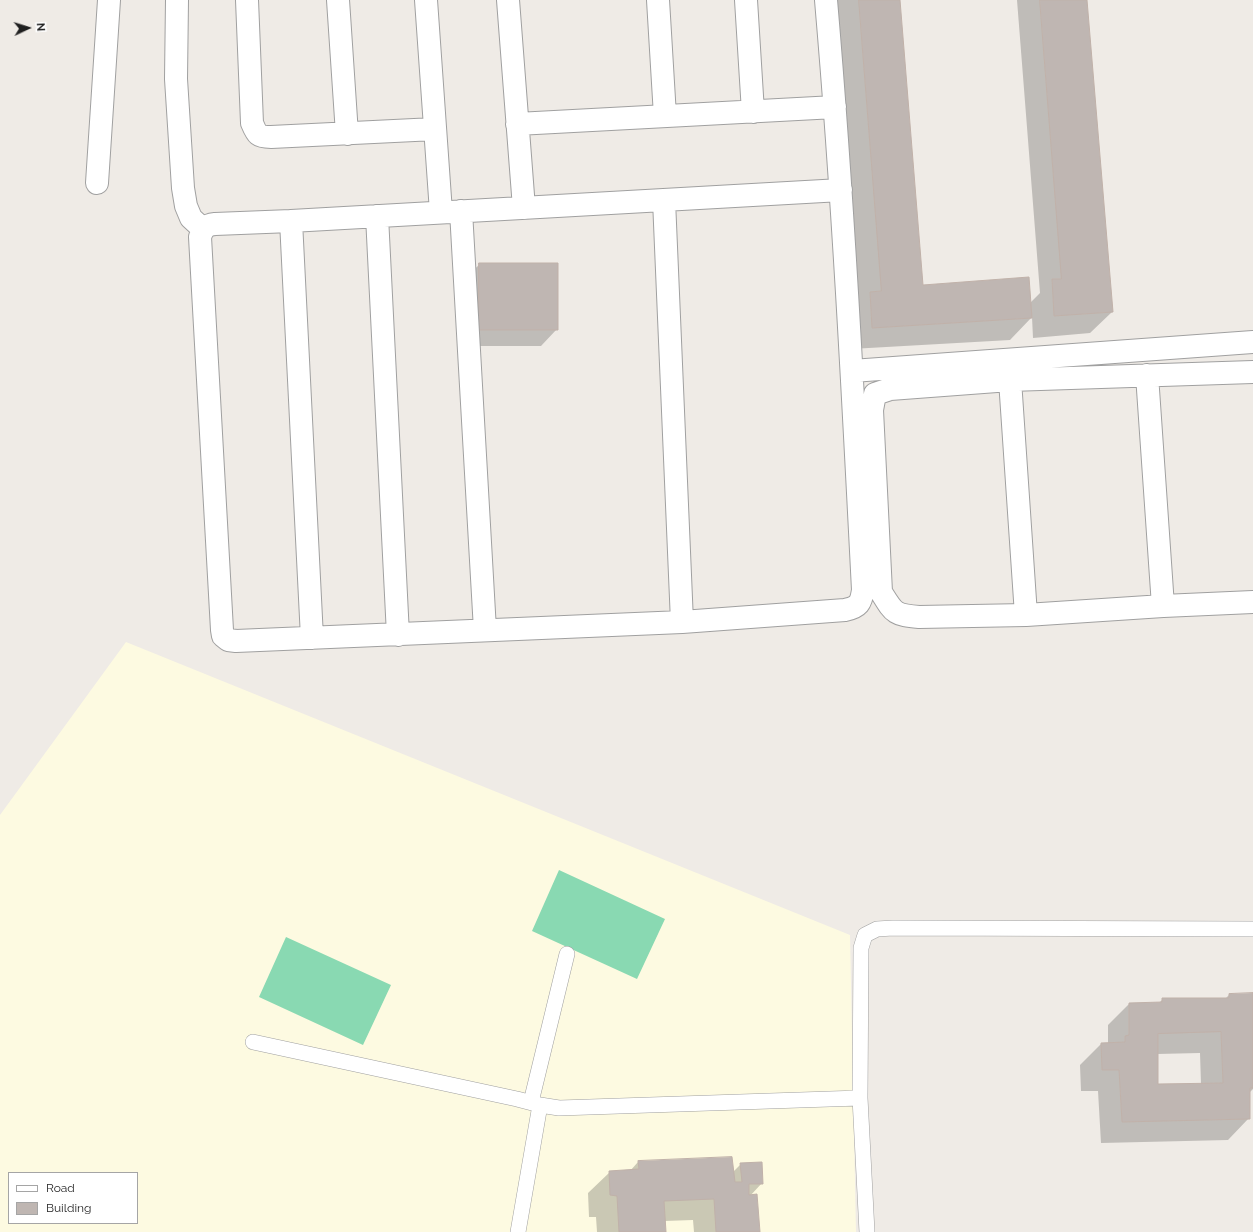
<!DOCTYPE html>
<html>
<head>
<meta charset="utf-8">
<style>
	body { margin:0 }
	#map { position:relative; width:1253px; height:1232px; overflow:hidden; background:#efebe6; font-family:Raleway,sans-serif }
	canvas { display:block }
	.legend { position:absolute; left:8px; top:1172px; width:130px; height:52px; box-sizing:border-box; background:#fff; border:1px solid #a5a5a5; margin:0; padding:5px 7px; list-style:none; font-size:12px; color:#1f1f1f }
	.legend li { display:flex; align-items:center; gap:8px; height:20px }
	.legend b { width:20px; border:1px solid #a5a5a5 }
	.north { position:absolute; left:8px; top:8px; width:40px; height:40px; -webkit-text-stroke:3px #fff; paint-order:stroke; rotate:86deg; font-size:11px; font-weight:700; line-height:16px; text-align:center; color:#1f1f1f }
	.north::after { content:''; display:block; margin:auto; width:14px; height:18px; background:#1f1f1f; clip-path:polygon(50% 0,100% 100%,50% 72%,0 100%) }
</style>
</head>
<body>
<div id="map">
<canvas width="1253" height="1232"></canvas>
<ul class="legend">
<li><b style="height:5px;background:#fff"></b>Road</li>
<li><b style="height:11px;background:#bfb6b2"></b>Building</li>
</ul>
<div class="north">N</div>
</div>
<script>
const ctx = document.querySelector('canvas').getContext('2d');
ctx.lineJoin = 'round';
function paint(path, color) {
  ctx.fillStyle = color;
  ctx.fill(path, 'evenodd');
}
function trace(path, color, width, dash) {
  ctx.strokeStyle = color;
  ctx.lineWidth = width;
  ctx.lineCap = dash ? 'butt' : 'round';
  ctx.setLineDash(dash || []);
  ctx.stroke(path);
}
paint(new Path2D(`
	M126 642 850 935 856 1232H0V815ZM9 1173H137V1223H9Z`), '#fdfae1');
paint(new Path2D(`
	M559 870 665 919 637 979 532 931Z
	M286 937 391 985 363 1045 259 997Z`), '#89d9b2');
paint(new Path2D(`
	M836 0H899L922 287 1030 303 1040 293 1017 0H1086L1112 312 1090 333 1033 338 1032 317 1010 340 851 349 849 315 859 304Z
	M480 264 557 329 541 346H463V280Z
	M1253 994V1089L1249 1093V1118L1228 1140 1101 1143 1098 1091H1081L1080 1065 1101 1044H1108V1025L1129 1004 1159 1003 1163 999H1225L1229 995ZM1200 1053 1201 1084 1157 1085V1054Z
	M638 1162 733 1172 741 1164 762 1183 750 1196 759 1232H694L693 1220 664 1221 665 1232H597L596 1217H589L588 1193 610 1172 630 1171Z`), '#0003');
const building = new Path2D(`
	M859 0H900L923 285 1029 277 1032 318 872 328 870 292 881 291Z
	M1040 0H1087L1113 312 1054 316 1052 279H1061Z
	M479 263H558V330H479Z
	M1253 993V1088H1250V1119L1122 1122 1119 1070H1102L1101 1043 1125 1042V1036L1129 1035V1003L1162 1002V998H1229V994ZM1221 1032 1223 1083 1158 1084V1034Z
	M732 1157 735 1182H742L740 1163 762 1162 763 1184H749V1195L757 1194 760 1232H716L714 1199 664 1201 666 1232H619L617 1196 610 1195 609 1171 639 1169 638 1161Z`);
paint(building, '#bfb6b2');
trace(building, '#c0b1a9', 1);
const service = new Path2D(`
	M253 1042 517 1099 540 1105 559 1108 860 1098 861 948 865 935 877 929 893 928 1253 929
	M860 1098 867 1232
	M531 1102 567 954
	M518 1232 540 1105`);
const minor = new Path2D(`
	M177 0 176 79 183 188 186 206 191 218 203 229
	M247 0 252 123C257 135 258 137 271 137L435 129
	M338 0 347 134
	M426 0 441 212
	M508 0 524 208
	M658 0 665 116
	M746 0 753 112
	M826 0C843 197 853 393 863 590 861 603 859 607 845 610L682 622 236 641 228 640 223 636 222 630 200 237C203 228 206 225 215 224L291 221 841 190
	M517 124 835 107
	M97 183 109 0
	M664 200 682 622
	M461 211 485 630
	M377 216 398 635
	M291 221 312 638
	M852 371 1253 342
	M1253 372 1010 380 890 389 875 394 872 410 881 592C894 613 894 615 919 617L1026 615 1163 606 1253 602
	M1147 375 1163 606
	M1010 380 1026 615`);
trace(service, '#a0a0a0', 16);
trace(minor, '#a0a0a0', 24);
trace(service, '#fff', 15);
trace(minor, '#fff', 22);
</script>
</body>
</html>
